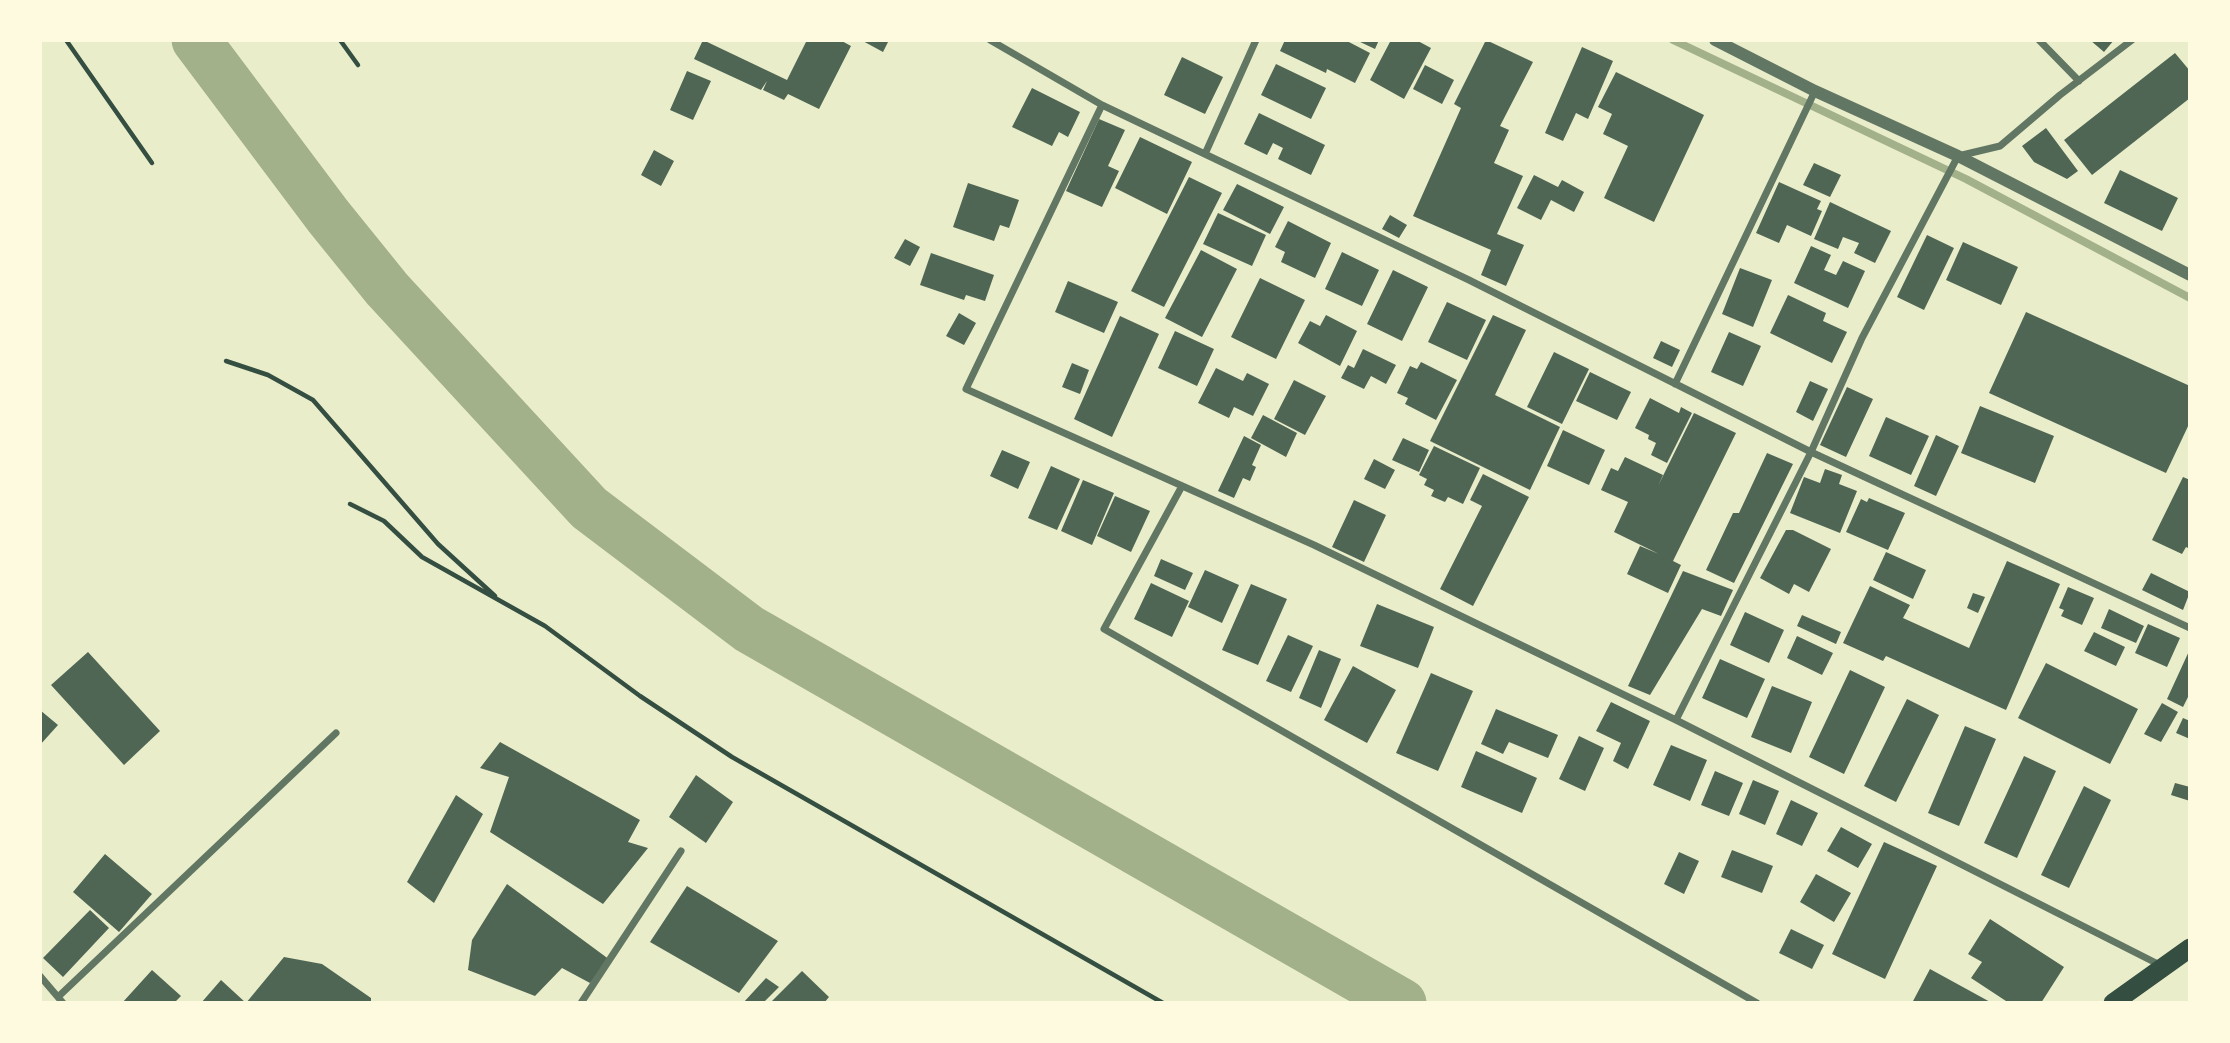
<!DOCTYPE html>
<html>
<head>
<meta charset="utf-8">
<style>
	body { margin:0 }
	#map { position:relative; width:2230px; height:1043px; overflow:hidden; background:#e9edc9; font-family:"Times New Roman",serif }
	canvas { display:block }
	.frame { position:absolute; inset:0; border:42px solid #fefae0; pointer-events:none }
</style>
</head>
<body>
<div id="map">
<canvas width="2230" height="1043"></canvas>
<div class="frame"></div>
</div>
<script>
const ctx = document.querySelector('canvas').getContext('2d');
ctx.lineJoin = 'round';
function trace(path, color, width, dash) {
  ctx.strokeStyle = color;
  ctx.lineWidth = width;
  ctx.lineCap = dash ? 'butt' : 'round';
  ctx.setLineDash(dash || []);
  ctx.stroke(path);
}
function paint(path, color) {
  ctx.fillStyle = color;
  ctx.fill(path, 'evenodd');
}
trace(new Path2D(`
	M1673 40 1966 179 2190 298`), '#a3b18a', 8);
trace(new Path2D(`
	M196 40 328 216 387 289 589 508 749 629 1402 1003`), '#a3b18a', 49);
paint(new Path2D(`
	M703 40 787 80 807 40H840L851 46 819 109 788 94 784 100 763 90 767 81 761 90 694 59Z
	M861 40H889L883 52Z
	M1285 40H1345L1370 53 1355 83 1327 69 1326 73 1280 51Z
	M1356 40H1379L1375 49Z
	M1391 40H1416L1431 48 1404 99 1370 80Z
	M1486 40 1533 62 1500 126 1509 130 1494 163 1523 176 1497 234 1524 245 1506 286 1481 275 1491 250 1413 216 1461 108 1454 104Z
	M2090 40H2114L2104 52Z
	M1582 47 1613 61 1588 119 1576 113 1563 141 1545 133Z
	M2175 53 2190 71V98L2092 175 2064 140Z
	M1182 57 1223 77 1205 114 1164 95Z
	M1276 64 1326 88 1311 119 1261 95Z
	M1425 65 1454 80 1442 104 1413 89Z
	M687 71 711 81 693 120 670 110Z
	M1616 72 1704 115 1654 222 1604 198 1628 146 1603 134 1612 114 1598 107Z
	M1032 88 1080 112 1068 137 1059 132 1052 146 1012 127Z
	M1259 113 1325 145 1311 175 1278 159 1283 148 1273 143 1267 155 1244 144Z
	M1099 119 1125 130 1108 166 1119 171 1102 207 1066 191Z
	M2046 128 2078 171 2067 179 2034 162 2022 146Z
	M1140 137 1192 162 1167 214 1115 188Z
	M654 150 674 161 661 186 641 175Z
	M1814 163 1841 175 1830 197 1803 185Z
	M2120 170 2178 198 2162 231 2104 203Z
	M1534 175 1558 187 1562 180 1584 192 1574 212 1551 200 1541 220 1517 208Z
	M1189 177 1222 193 1164 307 1131 291Z
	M1779 182 1821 201 1817 209 1822 211 1811 236 1787 225 1779 243 1756 233Z
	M968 183 1019 200 1009 228 1000 225 994 241 953 227Z
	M1237 184 1284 207 1270 234 1223 210Z
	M1830 202 1891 231 1875 263 1854 253 1859 243 1843 237 1838 249 1814 239Z
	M1218 213 1266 235 1252 266 1203 244Z
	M1390 215 1407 225 1399 238 1382 229Z
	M1288 221 1331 243 1315 278 1281 262 1285 252 1275 247Z
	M1927 235 1954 248 1924 310 1897 297Z
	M905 239 920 247 910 266 894 258Z
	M1963 242 2018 267 2001 305 1946 280Z
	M1811 246 1831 255 1824 270 1836 275 1843 261 1865 271 1848 308 1794 283Z
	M1201 250 1237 269 1202 337 1165 318Z
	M1342 252 1379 270 1362 306 1325 289Z
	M931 253 994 275 985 301 966 295 964 300 920 285Z
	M1740 268 1772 280 1753 327 1722 314Z
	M1393 270 1428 287 1402 341 1367 324Z
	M1260 278 1305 300 1276 359 1231 337Z
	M1068 281 1118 302 1104 333 1055 312Z
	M1788 295 1826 313 1823 321 1847 332 1832 363 1770 333Z
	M1447 302 1486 320 1467 360 1428 342Z
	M2026 312 2190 386V422L2166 473 1989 393Z
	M959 313 976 323 964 345 946 336Z
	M1326 315 1357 331 1340 366 1298 343 1310 321 1320 326Z
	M1493 315 1526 330 1495 395 1560 427 1530 490 1430 441Z
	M1120 316 1159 334 1112 437 1074 419Z
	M1175 331 1214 349 1197 386 1158 368Z
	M1729 332 1761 346 1743 386 1711 372Z
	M1661 341 1680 350 1672 367 1653 358Z
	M1363 349 1396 365 1386 384 1371 376 1364 389 1341 378 1348 365 1354 368Z
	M1554 352 1589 369 1562 424 1527 407Z
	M1421 362 1457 380 1436 420 1405 404 1408 398 1397 393 1410 366 1417 369Z
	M1072 363 1089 370 1080 394 1062 387Z
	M1216 368 1243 381 1247 373 1269 384 1253 416 1234 407 1229 418 1198 403Z
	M1590 372 1631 392 1617 420 1576 401Z
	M1294 380 1326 396 1305 435 1274 419Z
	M1810 381 1828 389 1813 421 1796 412Z
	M1847 387 1873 399 1846 457 1820 445Z
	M1650 398 1679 413 1681 407 1692 413 1667 463 1651 455 1656 443 1648 439 1649 435 1635 428Z
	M1980 406 2054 436 2035 483 1961 453Z
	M1694 413 1736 433 1673 561 1681 565 1668 593 1627 574 1640 546 1659 554 1614 532 1628 502 1601 490 1611 468 1618 471 1625 457 1663 475 1658 486Z
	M1263 415 1297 433 1286 457 1251 438Z
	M1886 417 1929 436 1911 475 1869 456Z
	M1563 430 1605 450 1589 485 1547 466Z
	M1936 435 1959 446 1936 496 1914 486Z
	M1244 436 1261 445 1252 465 1256 467 1250 481 1243 478 1234 498 1218 491Z
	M1403 438 1429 450 1419 472 1392 460Z
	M1434 446 1480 468 1463 504 1448 497 1445 502 1431 496 1434 490 1424 485 1427 479 1419 475Z
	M1002 450 1030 462 1018 489 990 476Z
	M1767 453 1793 464 1734 583 1706 570 1733 513H1739Z
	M1374 459 1395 470 1385 489 1364 479Z
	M1051 466 1080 479 1057 530 1028 518Z
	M1825 469 1842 475 1839 484 1857 491 1840 533 1790 513 1804 477 1820 483Z
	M1483 474 1529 497 1473 606 1440 589 1482 506 1470 500Z
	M2183 477 2190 480V549L2186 547 2182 554 2152 540Z
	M1083 480 1114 493 1092 545 1061 531Z
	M1115 496 1150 511 1131 552 1097 536Z
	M1869 498 1905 513 1888 550 1846 532 1861 499 1867 502Z
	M1354 500 1386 515 1364 562 1332 547Z
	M1786 530H1793L1831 549 1809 592 1794 584 1789 594 1760 578Z
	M1886 552 1926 570 1913 599 1873 580Z
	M1161 559 1193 573 1185 590 1154 576Z
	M2007 561 2060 584 2006 710 1886 656 1883 661 1843 643 1870 586 1910 605 1903 618 1969 648Z
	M1205 570 1239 585 1222 623 1188 607Z
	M1683 571 1733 590 1721 616 1702 609 1650 695 1628 686Z
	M2151 573 2190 592 2183 610 2142 590Z
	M1151 583 1189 601 1172 637 1134 619Z
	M1251 584 1287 599 1258 665 1222 650Z
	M2068 587 2094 598 2082 625 2061 616 2064 610 2059 608Z
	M1973 593 1985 597 1978 613 1967 608Z
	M1377 604 1434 627 1418 668 1360 646Z
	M2109 609 2144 626 2136 643 2101 628Z
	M1745 612 1784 630 1769 663 1730 645Z
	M1802 615 1841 632 1836 644 1797 626Z
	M2148 624 2180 638 2167 667 2135 653Z
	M2094 632 2125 647 2116 666 2084 651Z
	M1288 635 1313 646 1291 692 1266 681Z
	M1797 636 1833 653 1822 675 1787 658Z
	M2190 649V693L2183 707 2167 699Z
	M1319 650 1341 659 1321 708 1299 698Z
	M88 652 160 731 124 765 51 685Z
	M1720 659 1765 679 1747 718 1702 698Z
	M2046 663 2138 709 2110 764 2018 718Z
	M1353 666 1396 690 1367 743 1324 720Z
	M1850 670 1885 687 1844 774 1809 757Z
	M1431 673 1473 691 1438 771 1396 753Z
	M1772 686 1812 702 1791 753 1751 737Z
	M1907 699 1939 715 1896 802 1864 786Z
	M1611 702 1650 721 1628 769 1613 761 1621 743 1596 731Z
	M2162 703 2178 712 2161 742 2144 734Z
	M1496 709 1558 735 1548 758 1509 742 1503 754 1481 744Z
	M40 710 58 725 40 745Z
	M2183 718 2190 721V739L2176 733Z
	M1965 726 1996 739 1959 826 1928 813Z
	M1579 736 1604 748 1585 791 1559 779Z
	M500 742 640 820 628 842 648 848 603 904 490 832 509 777 480 768Z
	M1671 745 1707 760 1690 801 1653 785Z
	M1476 751 1537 778 1522 813 1461 787Z
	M2024 756 2056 771 2017 858 1984 843Z
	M1715 771 1743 783 1729 816 1701 805Z
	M696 775 733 802 706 843 669 817Z
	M1753 780 1779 791 1765 825 1739 814Z
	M2175 783 2190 787V801L2171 795Z
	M2084 786 2111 800 2069 888 2041 875Z
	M456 795 483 814 434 903 407 882Z
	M1791 800 1818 813 1802 846 1776 834Z
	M1841 827 1872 844 1858 868 1827 851Z
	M1884 842 1937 866 1885 979 1832 954Z
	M1732 850 1773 866 1762 893 1721 877Z
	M1679 852 1699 861 1684 894 1664 884Z
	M105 854 152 894 119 932 73 892Z
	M1816 874 1851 893 1834 922 1800 902Z
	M507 884 610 960 590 983 562 968 535 996 468 970 472 940Z
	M687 886 778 941 739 993 650 942Z
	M90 910 109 928 63 977 43 958Z
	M1990 919 2064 967 2041 1003H2009L1971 978 1982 962 1968 954Z
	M1791 929 1824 945 1812 969 1779 953Z
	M284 957 322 964 371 998V1003H201L221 980 246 1003Z
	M1930 969 1992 1003H1912Z
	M152 970 181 996 174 1003H122Z
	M802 971 829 997 824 1003H770Z
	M766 978 779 987 763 1003H743Z`), '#4f6655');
trace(new Path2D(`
	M66 40 152 163
	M340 40 358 65
	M226 361 268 375 313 400 438 544 495 596
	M350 504 384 521 422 557 545 626 640 696 732 757 1163 1003`), '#344e41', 4.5);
trace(new Path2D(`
	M990 40 1102 105 1469 280 1811 452 2190 628
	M2039 40 2079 81
	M1102 105 966 389 1314 545 1676 720 2160 965
	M1205 154 1256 40
	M1675 384 1815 91
	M1182 486 1104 629 1757 1003
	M1676 720 1811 452 1862 338 1958 156 2000 146 2060 95 2132 40
	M40 976 63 1003
	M58 997 336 733
	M581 1003 681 851`), '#617663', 7);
trace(new Path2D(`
	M1715 40 1815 91 1958 156 2190 275`), '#617663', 12);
trace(new Path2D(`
	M2113 1003 2190 948`), '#344e41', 19);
</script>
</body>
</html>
